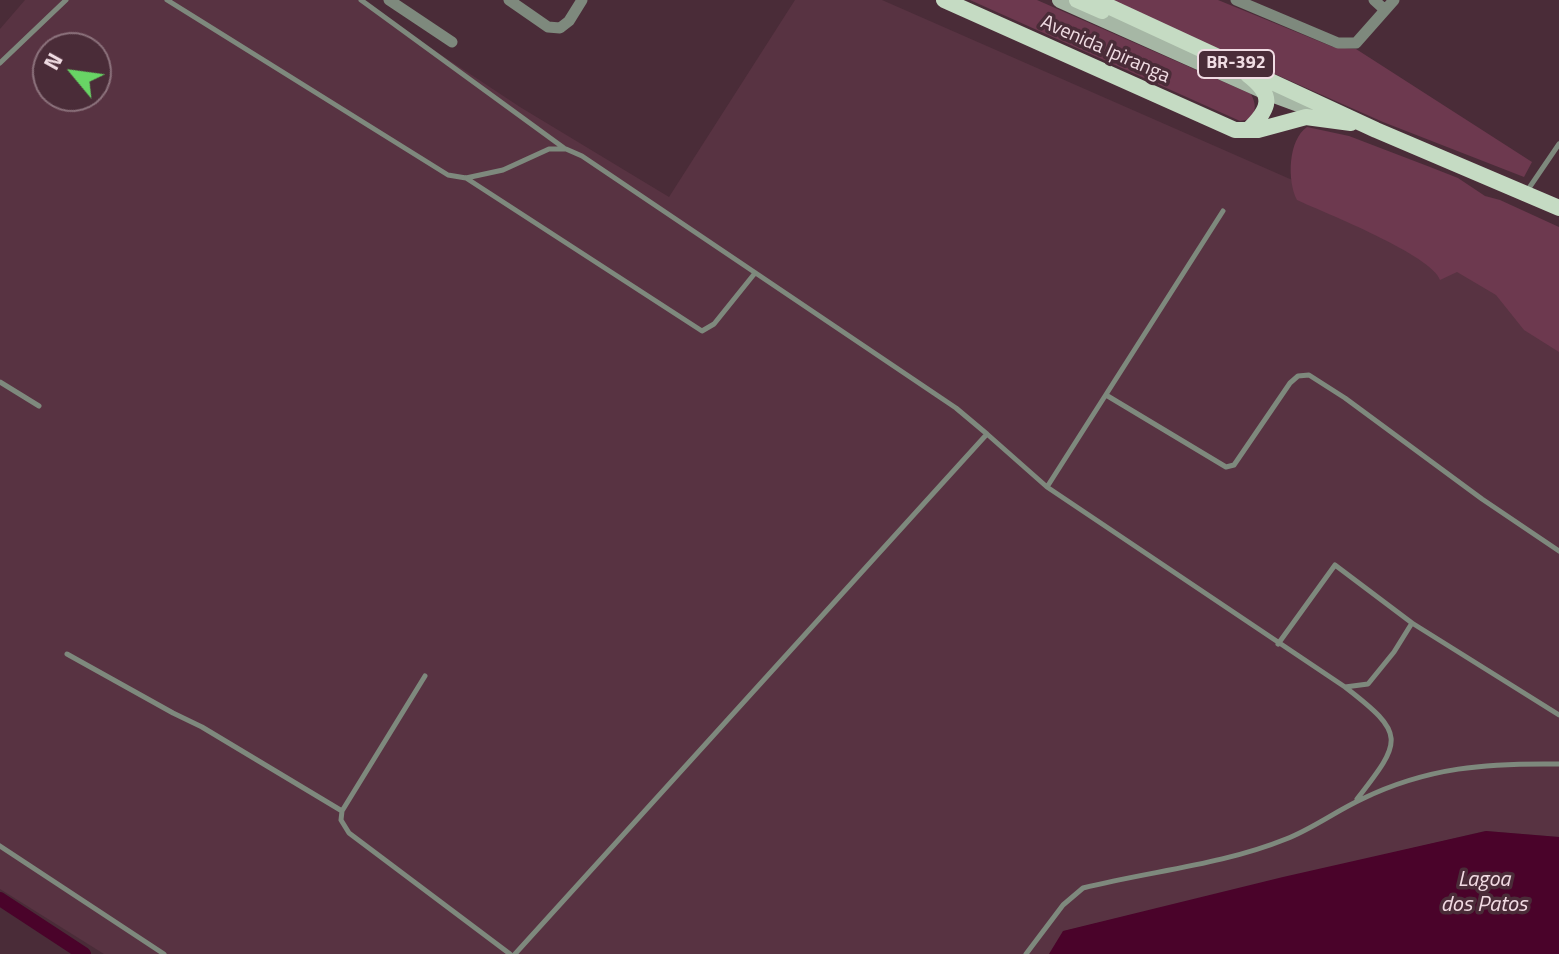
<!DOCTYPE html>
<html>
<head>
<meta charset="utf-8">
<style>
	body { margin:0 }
	#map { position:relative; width:1559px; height:954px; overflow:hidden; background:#4a2c38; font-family:"Titillium Web",sans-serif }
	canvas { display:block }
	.north { position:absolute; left:32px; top:32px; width:80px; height:80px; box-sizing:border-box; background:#4a2c38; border:2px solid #8c727c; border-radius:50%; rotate:299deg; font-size:22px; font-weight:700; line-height:32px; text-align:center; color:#f0dce3 }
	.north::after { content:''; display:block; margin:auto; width:28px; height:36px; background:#68d465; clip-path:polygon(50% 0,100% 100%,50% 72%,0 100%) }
</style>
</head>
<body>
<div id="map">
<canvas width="1559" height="954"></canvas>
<div class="north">N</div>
</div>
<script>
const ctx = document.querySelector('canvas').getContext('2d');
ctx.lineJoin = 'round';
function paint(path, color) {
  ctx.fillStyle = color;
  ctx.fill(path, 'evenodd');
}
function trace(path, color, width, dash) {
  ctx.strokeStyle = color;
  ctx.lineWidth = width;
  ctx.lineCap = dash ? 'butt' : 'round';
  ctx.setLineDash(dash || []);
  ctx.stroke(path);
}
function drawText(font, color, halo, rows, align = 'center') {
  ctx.font = font + ' "Titillium Web",sans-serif';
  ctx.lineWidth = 7;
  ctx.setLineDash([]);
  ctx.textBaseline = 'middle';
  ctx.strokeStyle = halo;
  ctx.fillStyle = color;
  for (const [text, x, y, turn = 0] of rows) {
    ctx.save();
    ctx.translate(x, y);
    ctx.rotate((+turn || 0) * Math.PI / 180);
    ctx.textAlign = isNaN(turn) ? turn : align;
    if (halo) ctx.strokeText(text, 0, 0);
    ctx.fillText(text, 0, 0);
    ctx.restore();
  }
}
paint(new Path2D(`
	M25 0H358L520 107 669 197 795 0H882L1559 297V837L1485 831 1064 931 1049 954H104L0 889V29ZM48 48H96V96H48Z`), '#583342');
paint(new Path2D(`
	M970 0H1037L1251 94C1256 104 1256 110 1251 119L1240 121Z
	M1108 0H1218L1333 47 1356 49 1532 162 1524 177 1383 122Z
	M1307 127 1349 136 1430 167 1458 178 1485 196 1500 200 1559 227V352L1524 330 1496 295 1457 272 1440 280C1432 255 1325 213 1297 200 1287 181 1288 140 1307 127Z`), '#6d394f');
paint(new Path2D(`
	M1486 831 1559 837V954H1049L1063 931 1283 877Z`), '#4a032a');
trace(new Path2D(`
	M0 899 84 954`), '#4a032a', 14);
trace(new Path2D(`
	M167 0 448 175 466 178 503 170 549 149H566L582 156 956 408 987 434 515 954
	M361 0 564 148
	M0 63 66 0
	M466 178 702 331 714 324 755 273
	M1527 191 1559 144
	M0 382 39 406
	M1106 395 1226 467 1234 465 1290 383 1298 376 1309 375 1345 398 1482 499 1559 551
	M987 434 1047 487 1345 687 1368 684 1394 652 1412 623 1559 715
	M1047 487 1223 211
	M1278 644 1335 565 1412 623
	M67 654 173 713 202 727 342 811
	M425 676 342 811 341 820 349 833 510 954
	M1345 687C1406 734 1403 740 1357 799
	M0 846 164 954
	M1026 954 1063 905 1083 888C1150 871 1222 865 1286 839 1312 829 1336 811 1362 799 1428 767 1487 763 1559 764`), '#7e897d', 5);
trace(new Path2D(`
	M389 0 452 42
	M509 0 548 27 560 28 569 21 582 0
	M1236 0 1338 43H1356L1394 0
	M1374 0 1385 10`), '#7e897d', 11);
trace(new Path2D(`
	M1060 0 1266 92 1331 116`), '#a6b7a5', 16);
trace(new Path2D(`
	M944 0 1235 130H1258L1306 117 1351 123
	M1077 0 1102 11
	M1095 0 1376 130 1559 208
	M1248 75C1274 95 1271 108 1248 130`), '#c5dbc3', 16);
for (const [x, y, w] of [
	[1236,64,76]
]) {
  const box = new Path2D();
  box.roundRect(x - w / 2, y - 14, w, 28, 6);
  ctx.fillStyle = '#4a2c38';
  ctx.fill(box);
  trace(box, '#f0dce3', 2);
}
drawText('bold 18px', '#f0dce3', null, [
	["BR-392",1236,64]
]);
drawText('20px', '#f0dce3', '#4a2c38', [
	["Avenida Ipiranga",1105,50,24]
]);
drawText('italic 22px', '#f2dbe3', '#4a2c38', [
	["Lagoa",1484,881],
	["dos Patos",1484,906]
]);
</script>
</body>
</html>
